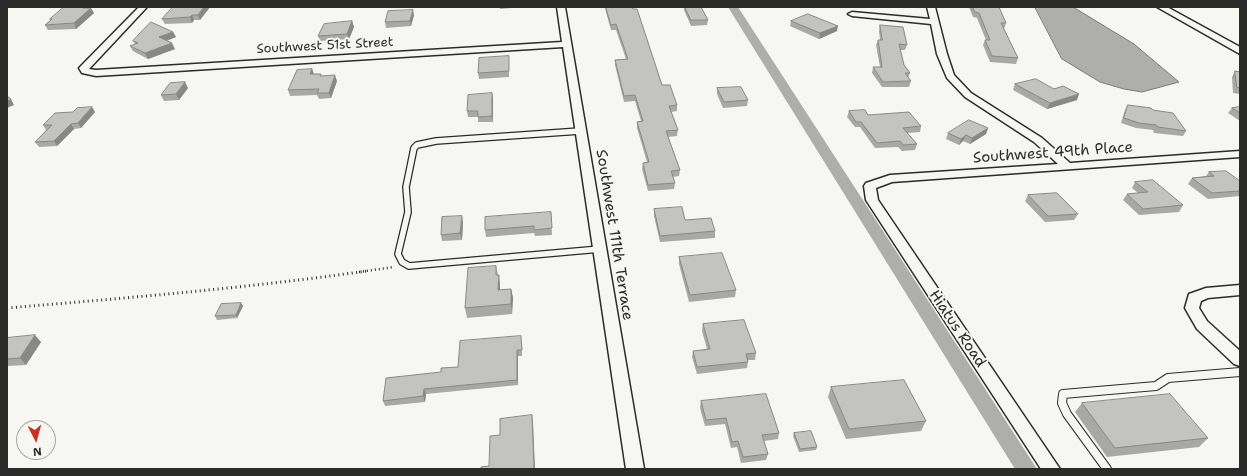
<!DOCTYPE html>
<html>
<head>
<meta charset="utf-8">
<style>
	body { margin:0 }
	#map { position:relative; width:1247px; height:476px; overflow:hidden; background:#f6f6f2; font-family:"Shantell Sans",sans-serif }
	canvas { display:block }
	.frame { position:absolute; inset:0; border:8px solid #2b2b2b; pointer-events:none }
	.north { position:absolute; left:16px; top:420px; width:40px; height:40px; box-sizing:border-box; background:#f6f6f2; border:1px solid #a5a5a2; border-radius:50%; rotate:174deg; font-size:11px; font-weight:700; line-height:16px; text-align:center; color:#2b2b2b }
	.north::after { content:''; display:block; margin:auto; width:14px; height:18px; background:#c8321e; clip-path:polygon(50% 0,100% 100%,50% 72%,0 100%) }
</style>
</head>
<body>
<div id="map">
<canvas width="1247" height="476"></canvas>
<div class="frame"></div>
<div class="north">N</div>
</div>
<script>
const ctx = document.querySelector('canvas').getContext('2d');
ctx.lineJoin = 'round';
function paint(path, color) {
  ctx.fillStyle = color;
  ctx.fill(path, 'evenodd');
}
function trace(path, color, width, dash) {
  ctx.strokeStyle = color;
  ctx.lineWidth = width;
  ctx.lineCap = dash ? 'butt' : 'round';
  ctx.setLineDash(dash || []);
  ctx.stroke(path);
}
function drawText(font, color, halo, rows, align = 'center') {
  ctx.font = font + ' "Shantell Sans",sans-serif';
  ctx.lineWidth = 4;
  ctx.setLineDash([]);
  ctx.textBaseline = 'middle';
  ctx.strokeStyle = halo;
  ctx.fillStyle = color;
  for (const [text, x, y, turn = 0] of rows) {
    ctx.save();
    ctx.translate(x, y);
    ctx.rotate((+turn || 0) * Math.PI / 180);
    ctx.textAlign = isNaN(turn) ? turn : align;
    if (halo) ctx.strokeText(text, 0, 0);
    ctx.fillText(text, 0, 0);
    ctx.restore();
  }
}
const water = new Path2D(`
	M1035 7H1073L1134 44 1179 82 1142 92 1124 89 1100 82 1062 59Z`);
paint(water, '#aeaeab');
trace(water, '#7a7a78', 1);
paint(new Path2D(`
	M728 7H738L1037 469H1015Z`), '#aeaeab');
const laneFar1 = new Path2D(`
	M580 131 436 141 417 145 414 148 406 187 408 212 398 254 402 262 409 266 600 249`);
const lane = new Path2D(`
	M1107 469 1067 414 1062 403 1063 394 1156 386 1168 378 1240 372`);
const street = new Path2D(`
	M139 7H147L89 69 96 70 562 42 557 7H565L644 469H626L563 47 96 76 82 73 79 68 81 66Z
	M927 7H935L947 54 954 75 971 93 1042 138 1070 163 1240 151V157L892 182 876 188 878 200 1060 469H1041L866 200 864 186 866 183 890 175 1058 164 1034 142 965 97 947 78 937 54 931 24 852 16 848 14 852 12 930 19Z
	M1157 7H1167L1240 47V54Z
	M1240 285V295L1208 298 1201 301 1199 308 1207 321 1240 351V366L1234 364 1197 329 1185 308 1189 294 1206 288Z`);
trace(laneFar1, '#2b2b2b', 8);
trace(lane, '#2b2b2b', 10);
trace(street, '#2b2b2b', 3);
trace(new Path2D(`
	M359 272 394 267`), '#2b2b2b', 2.5, [1, 3]);
trace(new Path2D(`
	M7 308C127 298 247 288 367 271`), '#2b2b2b', 3, [1, 3.5]);
trace(laneFar1, '#f6f6f2', 5.5);
trace(lane, '#f6f6f2', 8);
paint(street, '#f6f6f2');
paint(new Path2D(`
	M86 7 94 13 76 29 48 30 45 25 51 20 50 19Z
	M173 7H210L200 20H194L192 23 165 24 162 19Z
	M500 7H523L500 9Z
	M600 7H632L662 85 677 105V111L671 112 678 130 677 136 668 137 680 170 679 176 673 177 675 183 674 189 648 191 642 169 643 163 647 162 637 128V122L641 121 635 101 624 102 615 65V60L626 59 616 30H611L605 8H600Z
	M684 7H701L708 20 707 25 691 26 684 10Z
	M969 7H999L1006 23 1004 29 1018 58 1016 64 990 62 983 45 985 40H986L977 18 973 17Z
	M414 15 411 26 386 28 385 22Z
	M352 21 354 27 349 39 320 41 318 36Z
	M791 21 837 31 819 39 790 26Z
	M880 25 907 45 905 50H900L904 65 910 73 908 78 911 81 909 87H882L872 73 873 67H880L876 45 878 40H880L879 31Z
	M173 32 176 37 167 41 175 49 148 59 133 51 130 46 135 44 133 41Z
	M509 61V77L479 79 478 73Z
	M312 69 314 74 337 81 331 98 319 99 317 95 290 96 288 90Z
	M1235 71 1240 72V94L1233 93 1232 77Z
	M1015 84 1077 100 1047 109 1013 90Z
	M188 88 179 100 164 101 161 95Z
	M717 88 748 100 747 106 723 108 717 94Z
	M492 93 493 99V122H478V117H468L467 111Z
	M1128 105 1153 110 1186 131 1183 136 1154 133 1153 130 1136 128 1121 123 1125 110Z
	M1240 107V121L1228 113 1232 108Z
	M849 111 868 115 921 126 920 132 907 133 917 144 915 150 902 151 898 147 875 148 860 127H855L847 117Z
	M95 112 81 128 74 129 57 146 39 147 35 142 46 130 43 125Z
	M988 128 986 134 970 144 963 141 959 145 946 139 948 133Z
	M1209 172 1240 181V196L1208 199 1188 184 1192 178 1206 176Z
	M1135 182 1183 205 1179 212 1139 215 1123 200 1127 194 1138 193 1132 188Z
	M1028 195 1078 214 1074 220 1045 222 1025 201Z
	M654 209 715 231V238L660 242 654 216Z
	M551 212 552 235 535 236 534 233 486 237 485 230Z
	M463 222 462 240 442 241 441 235Z
	M679 257 736 290 735 297 689 302 679 264Z
	M496 266 500 284V290L511 289 513 298 512 314 467 318 465 308Z
	M241 303 243 306 237 318 217 320 215 316Z
	M703 324 756 353 755 360H748V362L747 368 697 374 692 357 693 351 707 349 702 331Z
	M7 338 41 342 26 365 7 366Z
	M522 342V356H518V385L426 394 425 402 385 406 383 401 458 367Z
	M831 387 926 421 921 431 846 439 828 397Z
	M701 401 779 433 778 439 764 441 768 454 766 460 741 463 737 447 731 448 725 424 705 426 700 408Z
	M1082 403 1208 438 1199 447 1107 457 1075 412Z
	M794 433 817 447 816 450 799 452 793 436Z`), '#a8a8a5');
paint(new Path2D(`
	M84 7H86L88 11 91 8 94 13 76 29 74 23Z
	M204 7H210L200 20 198 15Z
	M413 10 414 15 411 26 410 21Z
	M192 15 194 20 192 23 190 17Z
	M352 21 354 27 349 39 347 34Z
	M838 26 837 31 819 39 820 33Z
	M173 32 176 37 162 42 159 37Z
	M172 43 175 49 148 59 145 53Z
	M312 69 314 75 310 74Z
	M335 75 337 81 331 98 329 93Z
	M185 82 188 88 179 100 176 94Z
	M492 93 493 99V122L492 116Z
	M1079 94 1077 100 1047 109 1050 103Z
	M11 99 14 105 7 108V101Z
	M92 107 95 112 81 128 78 123Z
	M71 124 74 129 57 146 54 141Z
	M988 128 986 134 970 144 972 138Z
	M966 135 963 141 959 145 961 139Z
	M462 216 463 222 462 240 460 233Z
	M499 275 500 284V299L498 290Z
	M511 289 513 298 512 314 511 304Z
	M241 303 243 306 237 318 236 315Z
	M35 335 41 342 26 365 20 358Z
	M517 350 518 356V385L517 380Z
	M424 389 426 394 425 402 423 396Z
	M532 415 533 422 535 469H534Z`), '#888886');
const building = new Path2D(`
	M64 7H84L83 8H91L74 23 45 25 52 19H50Z
	M173 7H204L198 15H192L190 17 162 19Z
	M606 7H632L633 9H637L640 18 662 85H670L677 105 669 106 678 130 666 131 680 170 671 171 675 183 648 185 643 163 649 162 637 122 643 121 635 95 624 96 615 60 628 59 616 24 611 25Z
	M685 7H701L708 20H691Z
	M973 7H999L1006 23H1001L1018 58 992 56 985 40H990L979 13 975 12Z
	M413 10 410 21 385 22 388 11Z
	M808 14 838 26 820 33 791 21Z
	M352 21 347 34 318 36 324 24Z
	M151 22 173 32 159 37 172 43 145 53 130 46 138 43 133 41Z
	M880 25 903 27 907 45 899 44 904 65 910 73H905L911 81 883 82 873 67H882L878 40H882Z
	M509 56V71L478 73 479 58Z
	M312 69 310 74H321L320 76 335 75 329 93H317L319 89 288 90 297 70Z
	M1235 71 1240 72V88L1237 87Z
	M1036 79 1054 89 1063 86 1079 94 1050 103 1015 84Z
	M185 82 176 94 161 95 170 83Z
	M741 87 748 100 724 102 717 88Z
	M492 93V116L478 117V111H467L468 95Z
	M7 96 11 99 7 101Z
	M1128 105 1151 108 1153 110 1173 113 1186 131 1158 127 1156 125 1139 123 1124 118Z
	M92 107 78 123 71 124 54 141 35 142 52 125H43L55 113 73 112 77 108Z
	M1240 107V113L1232 108Z
	M865 110 868 115 909 112 921 126 903 128 917 144 903 145 900 141 877 143 861 122H856L849 111Z
	M969 120 988 128 972 138 966 135 961 139 948 133Z
	M1226 171 1240 181V191L1212 193 1192 178 1214 176 1209 172Z
	M1153 180 1183 205 1143 209 1127 194 1148 192 1135 182Z
	M1057 193 1078 214 1048 216 1028 195Z
	M682 207 685 220 711 218 715 231 660 236 654 209Z
	M551 212 552 228 534 230V226L485 230V217Z
	M462 216 460 233 441 235 442 217Z
	M722 253 736 290 690 295 679 257Z
	M496 266V275H499L498 290 511 289V304L465 308 468 268Z
	M241 303 236 315 215 316 221 304Z
	M744 320 756 353 746 354 748 362 697 367 693 351 710 349 703 324Z
	M35 335 20 358 7 359V338Z
	M521 336 522 350H517V380L424 389 423 396 383 401 386 378 441 372V368L458 367 460 341Z
	M904 380 926 421 849 429 831 387Z
	M766 394 779 433 762 435 768 454 743 457 738 441 732 442 726 418 706 420 701 401Z
	M1170 394 1208 438 1115 448 1082 403Z
	M532 415 534 469H481V467L489 466 490 436 500 435V419Z
	M811 431 817 447 800 449 794 433Z`);
paint(building, '#c3c3c0');
trace(building, '#888886', 1);
drawText('13px', '#2b2b2b', '#f6f6f2', [
	["Southwest 51st Street",325,46,-3]
]);
drawText('15px', '#2b2b2b', '#f6f6f2', [
	["Southwest 49th Place",1053,153,-4],
	["Southwest 111th Terrace",614,235,81],
	["Hiatus Road",957,329,56]
]);
</script>
</body>
</html>
